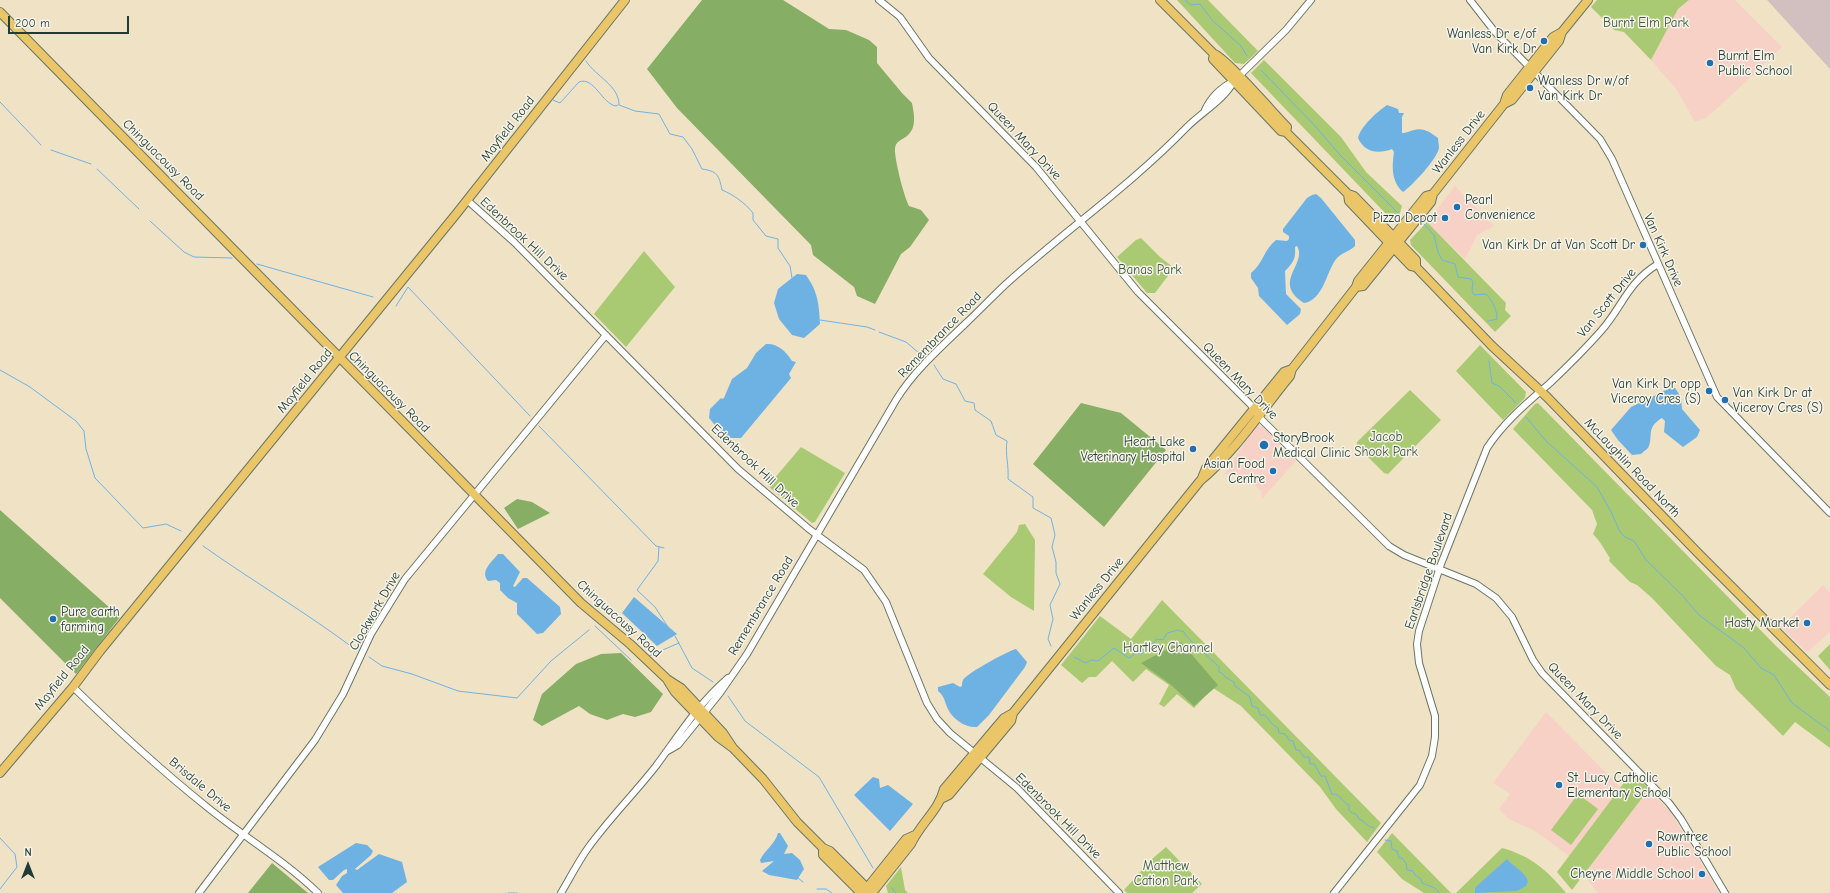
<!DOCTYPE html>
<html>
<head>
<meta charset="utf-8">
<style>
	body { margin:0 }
	#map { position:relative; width:1830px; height:893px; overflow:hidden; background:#f0e2c5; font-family:"Comic Neue",sans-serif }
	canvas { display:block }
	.north { position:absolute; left:8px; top:845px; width:40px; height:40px; -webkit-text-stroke:3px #f7f3e8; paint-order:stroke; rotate:0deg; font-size:11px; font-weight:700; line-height:16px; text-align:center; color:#1f3d34 }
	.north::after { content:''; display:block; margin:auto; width:14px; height:18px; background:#1f3d34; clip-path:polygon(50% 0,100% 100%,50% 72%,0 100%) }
	.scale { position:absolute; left:8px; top:16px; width:121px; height:18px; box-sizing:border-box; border:2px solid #1f3d34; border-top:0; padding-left:5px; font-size:12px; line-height:14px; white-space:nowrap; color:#1f3d34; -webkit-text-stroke:3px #f7f3e8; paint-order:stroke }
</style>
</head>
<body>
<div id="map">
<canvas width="1830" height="893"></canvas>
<div class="north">N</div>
<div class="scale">200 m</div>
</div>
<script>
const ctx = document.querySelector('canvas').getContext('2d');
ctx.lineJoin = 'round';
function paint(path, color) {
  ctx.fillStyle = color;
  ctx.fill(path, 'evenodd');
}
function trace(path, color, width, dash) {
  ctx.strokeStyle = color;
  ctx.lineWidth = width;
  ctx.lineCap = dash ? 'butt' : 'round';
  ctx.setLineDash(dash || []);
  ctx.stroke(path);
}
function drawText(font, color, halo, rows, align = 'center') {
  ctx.font = font + ' "Comic Neue",sans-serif';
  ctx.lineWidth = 3;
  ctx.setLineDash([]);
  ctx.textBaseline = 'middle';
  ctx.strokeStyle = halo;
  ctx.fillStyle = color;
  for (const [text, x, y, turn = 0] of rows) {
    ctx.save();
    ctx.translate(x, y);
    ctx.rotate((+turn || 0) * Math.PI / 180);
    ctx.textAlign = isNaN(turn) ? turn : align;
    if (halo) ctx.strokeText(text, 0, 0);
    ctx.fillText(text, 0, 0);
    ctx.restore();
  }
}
paint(new Path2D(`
	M1689 0H1735L1782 47 1723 103 1706 118 1695 122 1677 90 1651 60 1678 9Z
	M1455 186 1494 226 1477 235 1465 259 1427 222Z
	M1256 426 1263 427 1296 461 1262 499 1261 491 1246 478 1224 474Z
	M1823 585 1830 593V632L1809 651H1806L1781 627Z
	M1546 712 1620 787 1569 856 1535 831 1509 819 1499 809 1510 794 1493 783Z
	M1649 789 1672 814 1719 893H1598L1584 875Z`), '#f7d1c6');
paint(new Path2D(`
	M1767 0H1830V69L1768 1Z`), '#d2bfbf');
paint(new Path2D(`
	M1177 0H1208L1258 51 1244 64 1235 63Z
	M1597 0H1689L1678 9 1651 60 1624 32 1614 30 1591 7Z
	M1264 60 1341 137 1366 172 1402 206 1399 216 1392 217 1387 215 1251 73Z
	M1427 222 1506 303 1505 310 1511 316 1495 332 1411 245 1410 240Z
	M1141 238 1160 257 1174 268 1155 293H1147L1117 257 1136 240Z
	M644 251 675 287 626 347 594 314Z
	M1480 345 1526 392 1525 398 1503 420 1456 371Z
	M1410 390 1441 420 1388 474 1384 473 1357 446V442Z
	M1538 403 1776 646 1830 697V748L1795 722 1783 736 1736 689 1730 675 1716 666 1652 598 1637 585 1630 582 1609 561 1610 558C1604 549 1600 541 1593 534L1597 524 1592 510 1513 429 1535 404Z
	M801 447 845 473 815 522 812 523 768 486Z
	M1025 524 1035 540 1034 611 1011 597 983 574 1017 532 1019 525Z
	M1162 600 1381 823 1367 842 1336 809 1320 787 1241 706 1213 688 1194 708 1177 694 1164 707 1159 704 1169 685 1146 669 1133 682 1112 661 1096 677H1089L1082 683 1061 665 1100 616 1131 639Z
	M1830 644V670L1818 656Z
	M1632 772 1649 789 1572 890 1557 872Z
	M1578 794 1598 809 1571 845 1551 830Z
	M1392 833 1451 893H1424L1402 879 1377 852Z
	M1166 847 1202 884 1192 893H1127L1124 890 1152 859Z
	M1502 848C1531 856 1547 870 1566 893H1456Z
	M901 867 905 890 908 893H888L886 886Z`), '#a9ca72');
paint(new Path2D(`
	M702 0H783L829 29 846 30 869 40 877 47V63L902 93 912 103C914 114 917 127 908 135 903 140 896 140 895 148 894 158 904 197 909 206L921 210 929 220 910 247 901 254 875 304 857 296 854 287 813 255 811 245 677 108 647 69Z
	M1081 403 1121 413 1166 450 1104 527 1033 464Z
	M517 499 532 502 550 513 518 529 504 508Z
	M0 510 120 617 76 674 0 598Z
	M1181 642 1218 685 1194 706 1170 684 1141 663Z
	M621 653 663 694 651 712 635 717 623 714 607 720 590 714 579 706 542 726 533 720 542 694 576 664 601 654Z
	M272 863 308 893H248Z`), '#86ae64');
paint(new Path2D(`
	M1387 105 1398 109 1399 113H1404L1402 117V133C1407 133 1409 131 1414 130 1424 127 1431 133 1438 138 1438 141 1439 145 1439 148 1437 159 1412 186 1403 192 1391 181 1392 166 1394 152L1392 149C1378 154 1365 153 1358 138 1361 126 1377 112 1387 105Z
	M1316 194 1321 198 1355 240V246C1350 251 1343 252 1337 258 1326 271 1324 300 1304 303 1271 282 1308 264 1297 246L1295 247C1296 259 1293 263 1285 271L1286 294 1301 309 1300 314 1287 325 1259 296 1258 288 1251 278V273C1263 264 1264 249 1276 240L1287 241 1289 239V236L1283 232V229L1307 198 1312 195Z
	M797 274 806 275C818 292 819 304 820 324L804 338 792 335 779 319 774 303 778 289Z
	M766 344C777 343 786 351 792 361L796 362 789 374 791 378 741 438H726L709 418 710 409 721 398 722 399 724 398 732 379 747 368 756 353Z
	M1670 388H1675L1681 397 1682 409 1700 430 1697 437 1683 447 1664 432 1665 421 1662 418C1645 428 1654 437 1648 448 1646 450 1643 452 1641 454L1632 455 1618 440 1611 430 1631 407Z
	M498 554H503L520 572 513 586 515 587 523 578H527L560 607 561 614 543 633 537 634 517 614V603L508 598 500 590V583L496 580 488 581C480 571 491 563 498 554Z
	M634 597 677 634 657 646 622 613Z
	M1016 649 1027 662 1025 667 989 715 977 727C965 728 952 719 947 707 944 699 944 696 938 691V687L953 683 960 687 962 686C962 684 962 682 963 680 967 673 1008 651 1016 649Z
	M873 777 879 779 880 788 888 785 913 804 890 831 854 795Z
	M778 833H780L788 846 784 854 792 853 800 860 804 869 797 880 769 875 762 871 774 861 761 863 760 860C765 850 775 844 778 833Z
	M356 843 367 845 373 851 371 855 355 869 357 870 379 854 402 862 407 882 392 893H343L336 885 342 876 347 873V869L344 870 333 880H329L318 867Z
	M1507 859C1512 867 1545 882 1516 891L1475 893V888L1479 884Z`), '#6eb2e4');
trace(new Path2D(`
	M1185 0 1191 5 1200 4 1212 20 1241 46 1247 56
	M586 61C596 77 619 85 619 105L635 111 659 114 670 134 683 137 692 149 702 169C717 171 719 175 722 190 734 195 745 203 753 213V220L766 236 778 239V248L790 266 792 278
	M1261 70 1317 128 1339 154 1399 214
	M553 100 560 103 579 82C594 76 602 104 616 106L618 105
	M0 102 41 145
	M51 150 91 164
	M97 169 139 209
	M150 221 184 252 194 257 232 258
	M1424 224 1434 235 1438 252 1442 260 1455 264 1458 277 1471 279 1473 282 1472 291 1474 295 1486 294C1492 301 1497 309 1497 319L1488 321
	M257 264 373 297
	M396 306 408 287 530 416
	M820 320 867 327 875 330
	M879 332 906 342 919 353
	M1489 361 1492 383 1499 386 1516 403
	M934 365 943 379 956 384 965 401 974 403 975 410 991 421 996 435 1007 441C1005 454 1009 466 1008 479L1033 497V508L1051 518 1055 535 1052 547 1056 562V573L1060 584 1050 605 1053 619 1048 639 1051 646
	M0 370 30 387 76 421 84 431 86 449 95 478 143 528 166 524 181 531
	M1526 417 1546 441 1597 487 1611 512 1620 532 1625 537 1634 541 1646 560 1680 593 1699 615 1744 648 1761 668 1774 675 1792 703 1830 731
	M539 426 656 546 664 548
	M203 546C254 582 307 613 356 650
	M659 547 658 561 637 590 655 607 668 627
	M595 626 631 660
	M675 636 692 668 713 682
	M649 656 679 643
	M369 657 382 666 412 674 458 691 517 698 551 661 589 630
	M1074 657 1086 663 1091 660 1098 661 1114 648 1129 658 1136 653 1142 654V648L1154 643 1156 639 1163 640 1167 633 1178 630 1184 632 1186 636 1219 667V672L1223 674 1225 677 1234 682 1235 686 1250 697 1252 706 1258 708 1260 715H1265L1272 724 1278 728 1279 733 1285 734 1289 740 1293 741 1296 750H1299L1304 757H1309L1310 764H1314L1321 776H1325L1332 794C1341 794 1342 802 1349 805V810L1352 813 1356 814 1359 819C1365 821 1367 827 1374 828
	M728 696 745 721 819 777 873 868
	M0 838 15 854 17 867 0 889
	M1385 840 1391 841 1392 849 1397 851 1399 858H1402L1406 863 1407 870 1413 871 1415 875 1421 879 1422 883 1435 888 1440 893
	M798 878 803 882
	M892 888 896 893
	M817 889H826L832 893
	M508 893H517`), '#6eb2e4', 1);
const minor = new Path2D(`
	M879 0 900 17 929 58 1036 167 1138 292 1251 405 1262 420 1389 546 1404 555 1476 584 1496 598 1512 617 1533 660 1542 673 1669 803 1681 819 1725 893
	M1470 0 1495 32 1600 139 1612 159 1717 397 1830 513
	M1205 110C1211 97 1222 87 1234 81
	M467 200 514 242 738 469 809 529 864 570 886 602 927 703 937 719 950 733 1017 788 1119 893
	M73 687C116 729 161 770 207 807 244 837 284 860 318 893
	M666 752 678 745 720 693 747 654 896 400C914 371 940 348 965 324 979 311 992 297 1006 284 1066 230 1131 185 1187 127 1203 111 1223 101 1234 81L1286 30 1311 0
	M199 893 315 740 343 694 371 634 405 579 606 335
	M561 893C570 878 578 862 588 848 609 819 634 794 656 766 679 735 698 704 728 678
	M1334 893 1420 785 1432 756 1435 737V716L1419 663 1417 644 1419 631 1441 564 1487 448C1504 422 1527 403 1550 383 1568 366 1585 349 1601 331 1623 306 1627 283 1658 264`);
const major = new Path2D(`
	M1160 0 1214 54C1224 56 1276 116 1287 127L1286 132
	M0 12 581 603 630 644 667 679 681 688 723 733 733 748
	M1214 54 1213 59 1281 131 1286 132 1348 194 1354 196 1416 260V267
	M1504 104 1507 95 1553 37 1562 32
	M1348 194 1349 201 1411 266 1416 267 1492 346 1547 397 1699 554 1830 685
	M1356 287 1363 286 1431 202 1433 194 1504 104 1512 100 1559 41 1562 32 1588 0
	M1202 478 1206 468 1284 372 1292 369
	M668 681 675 692 718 737 733 748 763 779 797 822 823 848 830 851 872 893
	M0 773 73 687 100 651 457 213 625 0
	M941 799 949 795 1011 721 1013 713
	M823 848V855L861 893
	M863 893 906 839 915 835
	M872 893 911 844C920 824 939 810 944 789L1004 718 1013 713 1200 481C1234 453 1262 410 1290 376L1292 369 1356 287 1358 281 1426 196 1433 194`);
trace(minor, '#687767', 8);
trace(major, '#687767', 10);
trace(minor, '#fff', 6);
trace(major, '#ebc669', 8);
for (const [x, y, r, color] of [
	[1544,41,4,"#1f6fb2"],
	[1710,63,4,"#1f6fb2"],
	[1530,88,4,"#1f6fb2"],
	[1457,207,4,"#1f6fb2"],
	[1445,218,4,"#1f6fb2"],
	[1643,245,4,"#1f6fb2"],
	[1709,391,4,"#1f6fb2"],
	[1725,400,4,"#1f6fb2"],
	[1264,445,5,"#1f6fb2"],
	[1193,449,4,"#1f6fb2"],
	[1273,471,4,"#1f6fb2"],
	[53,619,4,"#1f6fb2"],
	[1807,623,4,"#1f6fb2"],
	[1559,785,4,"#1f6fb2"],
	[1649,844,4,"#1f6fb2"],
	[1702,874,4,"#1f6fb2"]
]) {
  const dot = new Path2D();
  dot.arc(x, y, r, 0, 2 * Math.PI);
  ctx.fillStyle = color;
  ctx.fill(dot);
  trace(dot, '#f7f3e8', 1.5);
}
drawText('13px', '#3b5940', '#f7f3e8', [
	["Burnt Elm Park",1646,23],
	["Banas Park",1150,270],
	["Jacob",1386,437],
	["Shook Park",1386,452],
	["Hartley Channel",1168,648],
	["Matthew",1166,866],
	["Cation Park",1166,881]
]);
drawText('13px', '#1f3d34', '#f7f3e8', [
	["Wanless Dr e/of",1536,34],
	["Van Kirk Dr",1536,49],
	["Burnt Elm",1718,56,"left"],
	["Public School",1718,71,"left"],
	["Wanless Dr w/of",1538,81,"left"],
	["Van Kirk Dr",1538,96,"left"],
	["Pearl",1465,200,"left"],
	["Convenience",1465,215,"left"],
	["Pizza Depot",1437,218],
	["Van Kirk Dr at Van Scott Dr",1635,245],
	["Van Kirk Dr opp",1701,384],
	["Viceroy Cres (S)",1701,399],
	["Van Kirk Dr at",1733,393,"left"],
	["Viceroy Cres (S)",1733,408,"left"],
	["StoryBrook",1273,438,"left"],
	["Medical Clinic",1273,453,"left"],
	["Heart Lake",1185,442],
	["Veterinary Hospital",1185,457],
	["Asian Food",1265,464],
	["Centre",1265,479],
	["Pure earth",61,612,"left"],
	["farming",61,627,"left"],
	["Hasty Market",1799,623],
	["St. Lucy Catholic",1567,778,"left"],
	["Elementary School",1567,793,"left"],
	["Rowntree",1657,837,"left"],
	["Public School",1657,852,"left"],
	["Cheyne Middle School",1694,874]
], 'right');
drawText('13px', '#1f3d34', '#f7f3e8', [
	["Mayfield Road",508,129,-52],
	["Queen Mary Drive",1024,141,47],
	["Wanless Drive",1459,142,-52],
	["Chinguacousy Road",163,160,45],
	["Edenbrook Hill Drive",524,239,43],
	["Van Kirk Drive",1663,250,66],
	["Van Scott Drive",1607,303,-51],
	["Remembrance Road",940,335,-46],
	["Mayfield Road",305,381,-51],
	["Queen Mary Drive",1240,381,46],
	["Chinguacousy Road",389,392,45],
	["Edenbrook Hill Drive",755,466,43],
	["McLaughlin Road North",1632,468,46],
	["Earlsbridge Boulevard",1429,571,-71],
	["Wanless Drive",1097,589,-51],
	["Remembrance Road",761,606,-59],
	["Clockwork Drive",375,611,-60],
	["Chinguacousy Road",619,619,42],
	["Mayfield Road",62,678,-51],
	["Queen Mary Drive",1585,701,46],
	["Brisdale Drive",200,785,40],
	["Edenbrook Hill Drive",1058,816,45]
]);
</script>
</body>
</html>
